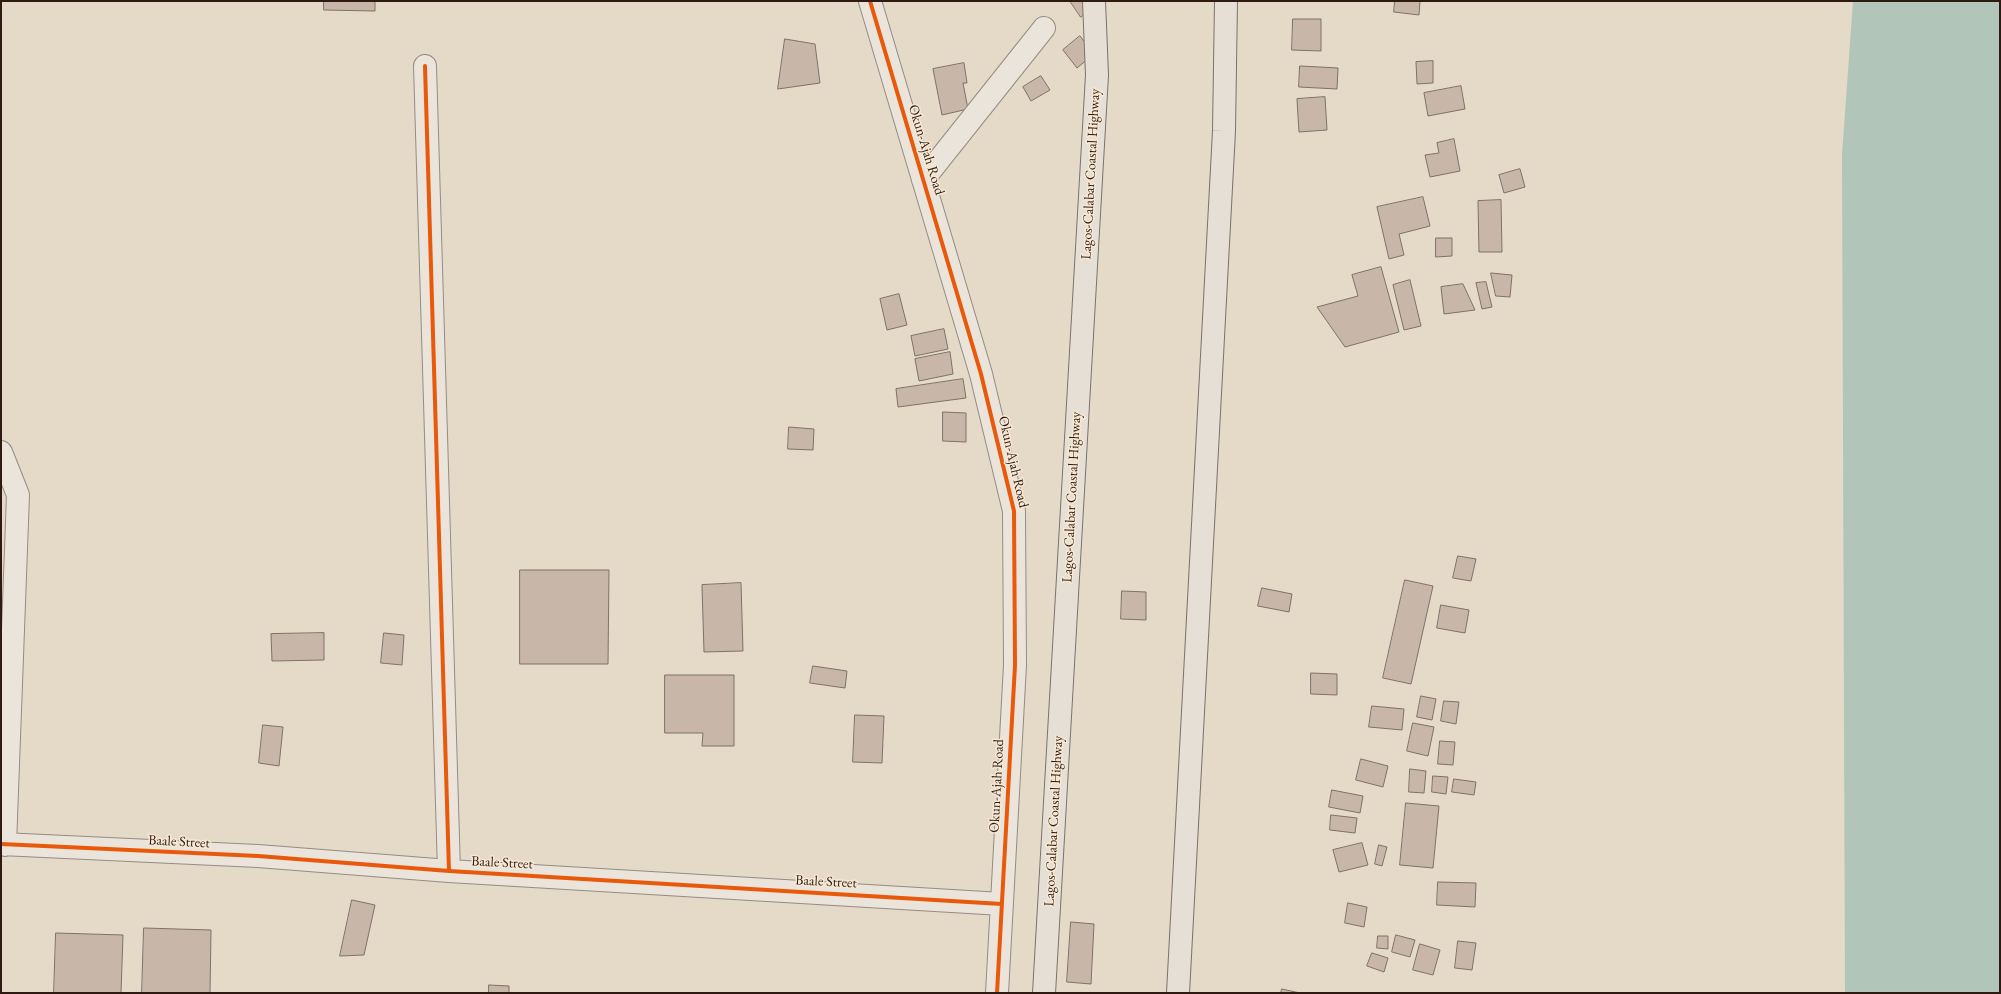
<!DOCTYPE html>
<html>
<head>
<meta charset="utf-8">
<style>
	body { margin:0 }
	#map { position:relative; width:2001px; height:994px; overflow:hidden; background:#e5d9c8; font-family:"EB Garamond",serif }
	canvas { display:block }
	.frame { position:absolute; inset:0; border:2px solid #2f1a11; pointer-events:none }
</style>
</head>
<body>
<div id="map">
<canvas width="2001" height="994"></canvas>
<div class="frame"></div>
</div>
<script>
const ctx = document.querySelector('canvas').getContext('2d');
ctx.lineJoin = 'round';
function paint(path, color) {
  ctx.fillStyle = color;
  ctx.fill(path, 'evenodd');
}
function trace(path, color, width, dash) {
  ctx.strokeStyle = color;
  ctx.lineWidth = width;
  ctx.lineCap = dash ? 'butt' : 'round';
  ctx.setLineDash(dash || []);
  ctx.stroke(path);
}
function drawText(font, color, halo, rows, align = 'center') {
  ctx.font = font + ' "EB Garamond",serif';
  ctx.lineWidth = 3;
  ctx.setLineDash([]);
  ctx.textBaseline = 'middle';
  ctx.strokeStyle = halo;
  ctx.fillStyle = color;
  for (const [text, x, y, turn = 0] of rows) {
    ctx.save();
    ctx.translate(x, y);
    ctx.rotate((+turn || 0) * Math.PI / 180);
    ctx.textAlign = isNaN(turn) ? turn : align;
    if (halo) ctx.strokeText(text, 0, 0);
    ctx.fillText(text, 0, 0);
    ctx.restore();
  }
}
paint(new Path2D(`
	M1853 1H2000V993H1845L1842 155Z`), '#b1c5b8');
const building = new Path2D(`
	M324 1H375V11L324 10Z
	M1070 1H1088L1093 8 1081 17Z
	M1395 1H1420L1419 15 1394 12Z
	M1293 19H1321V51L1292 50Z
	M1080 36 1094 54 1077 68 1063 50Z
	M785 39 815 44 820 83 778 89Z
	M1433 61V83L1417 84 1416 62Z
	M964 63 967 83H963L968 109 942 115 933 69Z
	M1300 66 1338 68 1337 89 1299 87Z
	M1041 76 1050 90 1031 101 1023 87Z
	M1461 86 1465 109 1428 116 1424 93Z
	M1325 97 1327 130 1299 132 1297 99Z
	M1454 139 1460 171 1430 177 1425 155 1439 153 1437 143Z
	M1520 169 1525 187 1504 193 1499 175Z
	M1423 197 1430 226 1399 234 1404 255 1389 259 1377 207Z
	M1501 200 1502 252H1479L1478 201Z
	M1436 238H1452V256L1436 257Z
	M1381 267 1399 332 1345 347 1317 307 1358 296 1352 275Z
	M1491 273 1512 275 1510 297 1496 296Z
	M1410 280 1421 326 1404 330 1393 285Z
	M1486 282 1492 307 1482 309 1476 283Z
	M1463 284 1475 310 1444 314 1441 287Z
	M899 294 907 325 887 330 880 299Z
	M944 329 948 349 915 356 911 336Z
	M950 352 953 374 919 381 915 359Z
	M963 379 966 398 898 407 896 389Z
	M943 412 966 413V442L943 441Z
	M789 427 814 429 813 450 788 449Z
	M1458 556 1476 559 1471 581 1453 578Z
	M520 570H609L608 664H520Z
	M1405 580 1433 586 1411 684 1383 678Z
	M741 583 743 651 704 652 702 585Z
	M1262 588 1292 594 1289 612 1258 606Z
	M1122 591 1146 592V620L1121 619Z
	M1441 605 1469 610 1465 633 1437 628Z
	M324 633V660L272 661 271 634Z
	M384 633 404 635 402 665 381 663Z
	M813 666 847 671 845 688 810 683Z
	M1311 673 1337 674V695L1311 694Z
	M665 675H734V746H702L703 733H665Z
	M1421 696 1436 699 1432 720 1417 717Z
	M1444 701 1459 702 1456 724 1441 721Z
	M1372 706 1404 709 1402 730 1369 727Z
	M855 715 884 716 882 763 853 762Z
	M1413 723 1434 727 1428 756 1407 751Z
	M263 725 283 727 279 766 259 763Z
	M1440 741 1455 742 1453 765 1438 764Z
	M1361 759 1388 766 1383 787 1356 780Z
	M1410 769 1426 771 1424 793 1409 792Z
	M1433 776 1448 777 1446 794 1432 792Z
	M1454 779 1476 782 1474 795 1452 792Z
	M1332 790 1363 796 1360 813 1329 807Z
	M1406 803 1439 806 1433 868 1400 865Z
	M1331 815 1357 818 1355 833 1330 830Z
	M1362 843 1368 865 1339 872 1333 850Z
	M1379 845 1387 847 1382 866 1375 864Z
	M1438 882 1476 883 1475 907 1437 905Z
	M352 900 375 905 364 955 340 956Z
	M1348 903 1367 907 1364 927 1345 923Z
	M1071 922 1094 924 1091 984 1067 982Z
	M144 928 211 930 210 993H142Z
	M56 933 123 935 121 993H54Z
	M1396 935 1415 940 1410 957 1392 952Z
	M1378 936H1388V949L1377 948Z
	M1458 941 1476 943 1472 970 1455 968Z
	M1420 944 1440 950 1433 975 1413 970Z
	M1372 953 1388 958 1384 972 1367 966Z
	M489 985 509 986V993H489Z
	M1282 989 1300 993H1281Z`);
paint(building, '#c8b7a8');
trace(building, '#7b7269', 1);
const minor = new Path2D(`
	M870 1 981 374 1014 511 1015 665 997 993
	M425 66 449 871
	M923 180 1044 28
	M1 452 18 495 5 845
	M1 844 258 856 449 871 1002 904`);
const trunk = new Path2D(`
	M1044 993 1097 75 1094 1
	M1178 993 1224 131 1226 1`);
trace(minor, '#958c82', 24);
trace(trunk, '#7b7269', 24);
trace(minor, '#eae4db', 22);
trace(trunk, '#e6dfd6', 22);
trace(new Path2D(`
	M870 1 981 374 1014 511 1015 665 997 993
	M425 66 449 871
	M1 844 258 856 449 871 1002 904`), '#e8590c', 4);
drawText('14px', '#2f1a11', '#f6e8d3', [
	["Okun-Ajah Road",926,150,73],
	["Lagos-Calabar Coastal Highway",1091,174,-87],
	["Okun-Ajah Road",1013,462,77],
	["Lagos-Calabar Coastal Highway",1072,497,-87],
	["Okun-Ajah Road",997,786,-87],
	["Lagos-Calabar Coastal Highway",1054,821,-87],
	["Baale Street",179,842,3],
	["Baale Street",502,863,3],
	["Baale Street",826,882,3]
]);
</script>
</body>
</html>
